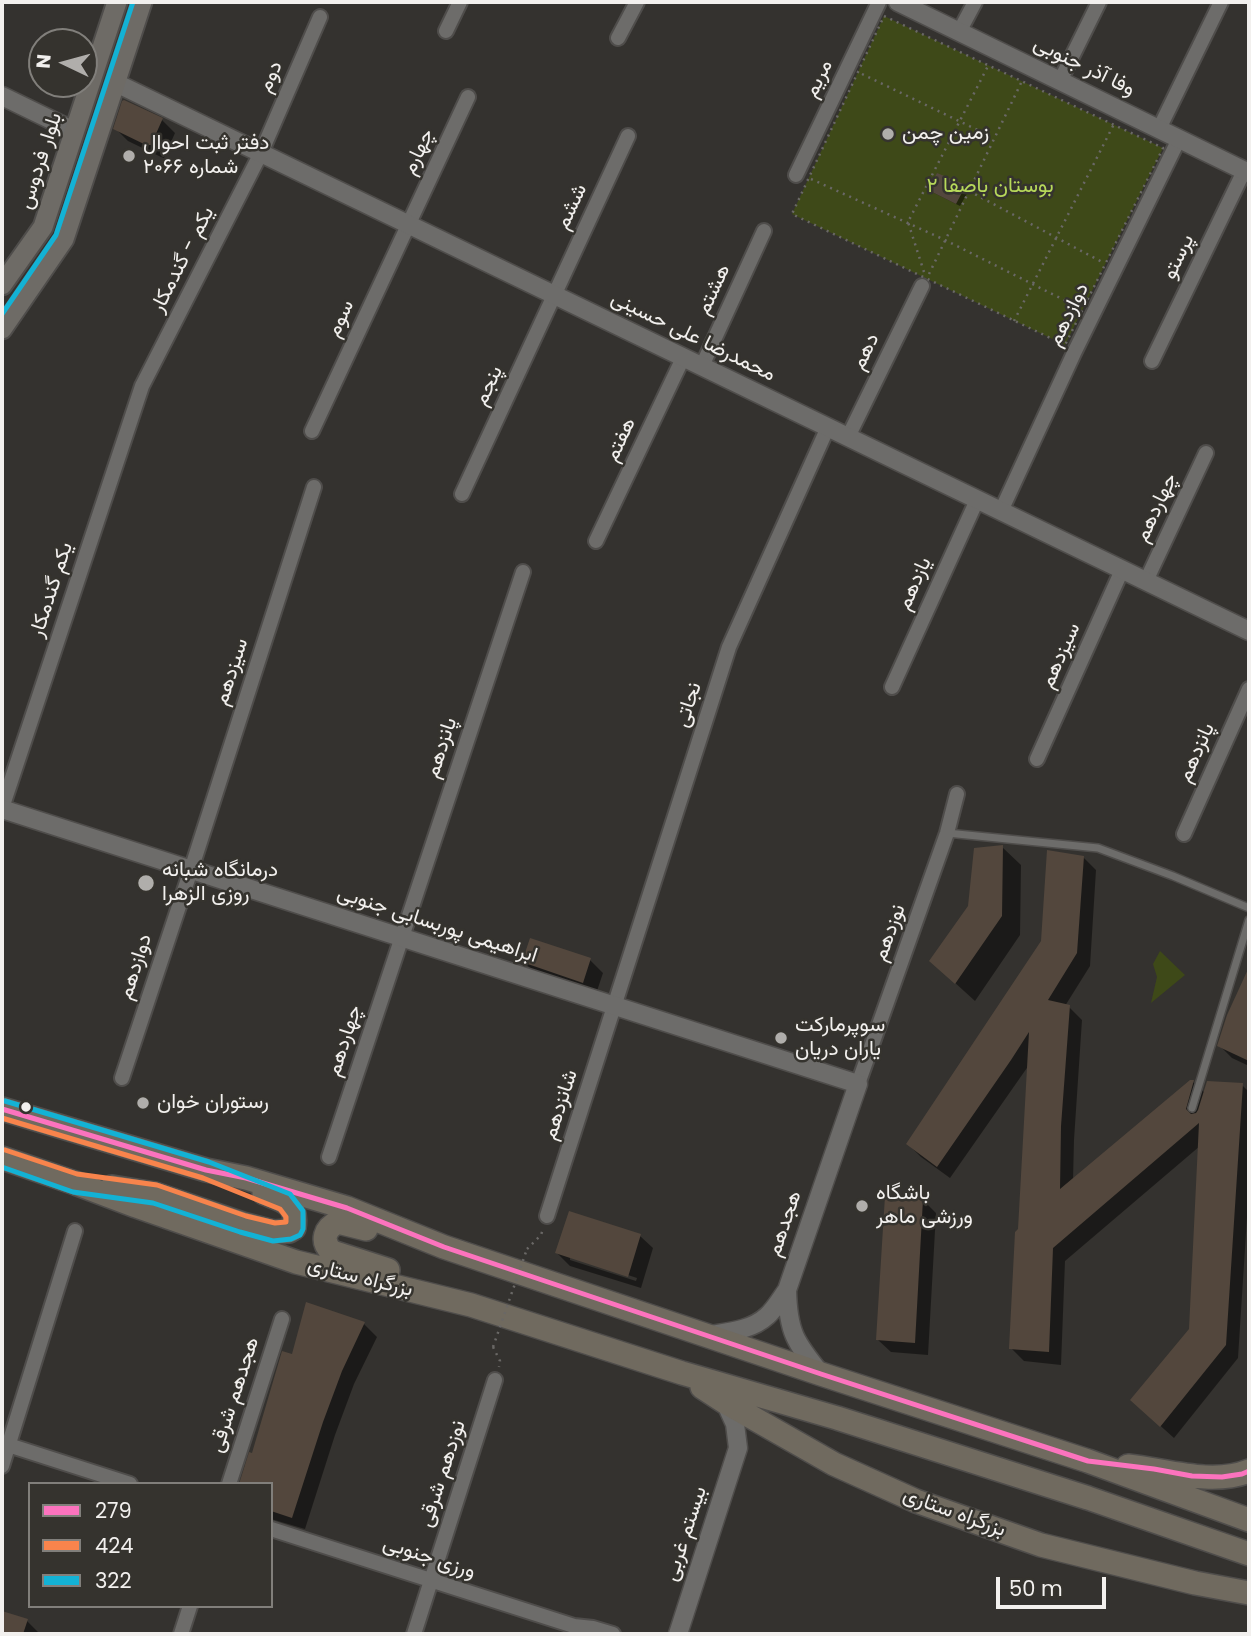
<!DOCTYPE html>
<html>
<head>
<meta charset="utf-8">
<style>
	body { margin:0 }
	#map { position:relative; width:1251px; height:1636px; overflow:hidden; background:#34322f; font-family:Poppins,sans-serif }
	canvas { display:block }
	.frame { position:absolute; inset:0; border:4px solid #f2f0ee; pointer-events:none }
	.legend { position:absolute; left:28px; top:1482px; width:245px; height:126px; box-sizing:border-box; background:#35332e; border:2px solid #817f7b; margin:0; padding:9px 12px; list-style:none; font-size:21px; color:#f2f0ee }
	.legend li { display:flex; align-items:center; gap:14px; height:35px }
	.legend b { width:35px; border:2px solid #817f7b }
	.north { position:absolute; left:28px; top:28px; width:70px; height:70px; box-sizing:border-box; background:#35332e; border:2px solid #817f7b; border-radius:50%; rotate:275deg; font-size:19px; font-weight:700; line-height:28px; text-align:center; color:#f2f0ee }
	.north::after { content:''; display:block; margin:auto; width:24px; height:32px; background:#b0aeab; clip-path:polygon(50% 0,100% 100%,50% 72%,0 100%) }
	.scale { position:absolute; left:996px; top:1577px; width:110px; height:32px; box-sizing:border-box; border:4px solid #f2f0ee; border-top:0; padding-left:9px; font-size:21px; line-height:24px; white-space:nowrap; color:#f2f0ee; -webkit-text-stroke:5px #35332e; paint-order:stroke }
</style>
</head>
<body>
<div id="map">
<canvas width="1251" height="1636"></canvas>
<div class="frame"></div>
<ul class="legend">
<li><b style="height:9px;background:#fc73be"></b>279</li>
<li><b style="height:9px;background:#f8844c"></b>424</li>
<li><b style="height:9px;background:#13b2d5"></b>322</li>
</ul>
<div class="north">N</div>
<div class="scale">50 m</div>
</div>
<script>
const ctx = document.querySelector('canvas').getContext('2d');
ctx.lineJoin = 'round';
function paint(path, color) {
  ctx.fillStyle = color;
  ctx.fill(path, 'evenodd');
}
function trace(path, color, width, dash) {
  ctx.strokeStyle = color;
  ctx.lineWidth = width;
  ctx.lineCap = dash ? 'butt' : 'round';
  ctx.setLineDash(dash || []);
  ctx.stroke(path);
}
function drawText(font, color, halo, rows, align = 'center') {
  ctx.font = font + ' Poppins,Vazirmatn,sans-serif';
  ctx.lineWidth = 5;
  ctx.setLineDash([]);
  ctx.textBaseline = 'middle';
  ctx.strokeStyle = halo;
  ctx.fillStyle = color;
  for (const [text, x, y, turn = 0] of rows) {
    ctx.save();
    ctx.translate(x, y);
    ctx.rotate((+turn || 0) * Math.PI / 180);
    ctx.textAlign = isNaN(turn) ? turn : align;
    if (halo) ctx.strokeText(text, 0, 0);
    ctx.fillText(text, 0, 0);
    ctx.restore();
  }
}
paint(new Path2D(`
	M884 16 1163 148 1065 345 792 214Z
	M1160 951 1185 975 1151 1003 1157 977 1153 964Z`), '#3e4918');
paint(new Path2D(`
	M162 120 175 133 164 158 161 157 128 141 115 128Z
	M965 187 969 190 960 206 934 193 930 190Z
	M1002 847 1021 865 1020 935 975 1001 931 961 970 907Z
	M1083 857 1096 870 1090 966 1065 1006 1069 1007 1082 1020 1074 1140 1073 1181 1193 1082 1205 1093 1242 1085 1249 1092V1186L1238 1358 1174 1438 1145 1412 1191 1330 1200 1146 1065 1261 1061 1365 1024 1361 1011 1348 1020 1230 1029 1065 950 1178 921 1157 908 1144 1042 941Z
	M590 960 603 973 596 994 536 974 524 962Z
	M1249 971V1066L1232 1058 1219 1045 1228 1016Z
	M923 1200 936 1213 928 1355 891 1352 878 1340Z
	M640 1236 653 1248 641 1288 570 1266 557 1253ZM570 1256 637 1278 636 1281 570 1260Z
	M364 1324 377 1337 354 1384 335 1435 305 1529 271 1519V1484L253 1455 294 1356Z
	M2 1613 27 1621 40 1634H2Z`), '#0007');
paint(new Path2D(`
	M124 100 163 118 151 145H146L113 129 122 101Z
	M937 173 966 185 956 204 928 190Z
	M1003 845 1002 916 955 984 929 961 968 906 974 848Z
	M1047 850 1084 856 1077 953 1048 1000 1070 1005 1061 1126 1060 1189 1190 1080H1194L1186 1109 1191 1114 1196 1113 1198 1110 1207 1081 1243 1083 1226 1345 1160 1427 1130 1400 1189 1329 1199 1123 1053 1248 1049 1352 1009 1349 1015 1232 1018 1229 1029 1032 1011 1060 937 1167 906 1144 1041 941Z
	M530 938 591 958 583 983 522 962Z
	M1249 967V1061L1217 1046 1227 1015Z
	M885 1196 923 1199 915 1343 876 1340Z
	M569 1211 641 1234 628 1277 555 1253Z
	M306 1302 365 1322 342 1371 323 1422 292 1518 271 1511V1484H239L249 1452 252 1453 282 1351 292 1354Z
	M2 1611 28 1619 23 1634H2Z`), '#53473d');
const service = new Path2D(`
	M947 833 1098 848 1173 876 1249 908
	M1192 1108 1249 920`);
const minor = new Path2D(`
	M446 31 460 2
	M959 32 975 2
	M618 38 637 2
	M1060 81 1099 2
	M1159 129 1221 2
	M796 175 879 2
	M1152 361 1244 171
	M702 366 764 231
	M312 431 468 97
	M848 437 922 286
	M462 494 628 136
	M1001 511 1074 353 1179 139
	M596 541 683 358
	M1146 581 1206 453
	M892 687 977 500
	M1037 759 1122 570
	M2 808 142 386 261 153 320 17
	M1184 834 1249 689
	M122 1078 191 870 314 487
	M858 1084 947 833 957 794
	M329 1157 523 572
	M547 1216 729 647 828 427
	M2 1443 130 1484
	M2 1466 75 1231
	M229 1484 282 1319
	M271 1529 574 1626 593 1628 613 1634
	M181 1634 190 1606
	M414 1634 495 1380`);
const tertiary = new Path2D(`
	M898 2 1249 173
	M116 83 1249 631
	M2 96 74 131
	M2 809 858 1084 787 1290C788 1332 795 1342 821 1374
	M710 1335C729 1332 752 1330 767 1316 775 1309 781 1298 787 1290
	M678 1634 738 1448 735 1424 725 1402`);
const secondary = new Path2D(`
	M2 285 43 227 117 2
	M2 329 64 239 142 2`);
const trunk = new Path2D(`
	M2 1109 206 1170 246 1178 347 1208 444 1247 821 1374 1088 1461 1249 1520
	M2 1158 75 1183 136 1206 296 1262 471 1305 682 1373 837 1418 1088 1498 1249 1554
	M112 1187 155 1194 243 1224 274 1232 289 1231 294 1228C298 1203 284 1201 264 1193
	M366 1229 338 1222C325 1228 320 1241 332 1252L388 1270
	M702 1387 725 1402 834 1464 916 1501 1041 1545 1195 1583 1249 1593
	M1128 1466C1166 1470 1212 1486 1249 1471`);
trace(service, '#4f4d4b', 10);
trace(minor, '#4f4d4b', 18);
trace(tertiary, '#4f4d4b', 21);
trace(secondary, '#4f4d4b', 23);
trace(trunk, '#4f4d4b', 26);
trace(new Path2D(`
	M884 16 1163 148 1065 345 792 214Z
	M862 74 994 138
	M811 179 945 240 1080 308
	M969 191 1102 262
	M924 272 908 222 988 66
	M929 274 1022 81
	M1014 321 1114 124
	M527 1249 541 1235 543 1229
	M493 1347 500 1361 499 1367`), '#6a6866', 2.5, [2, 5]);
trace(service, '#6d6c6a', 7);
trace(minor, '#6d6c6a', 14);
trace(tertiary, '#6d6c6a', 18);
trace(secondary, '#6e6b66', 19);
trace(trunk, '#706a5f', 23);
trace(new Path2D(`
	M493 1347 527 1249`), '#6a6866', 2.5, [2, 5]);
trace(new Path2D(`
	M2 1109 206 1170 246 1178 347 1208 444 1247 821 1374 1088 1461 1154 1469 1192 1476 1222 1477 1242 1474 1249 1471`), '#fc73be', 5);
trace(new Path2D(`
	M2 1118 203 1178 280 1209 286 1217V1222L275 1223 246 1216 157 1185 77 1174 5 1150`), '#f8844c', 5);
trace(new Path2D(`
	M2 314 56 235 133 2
	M2 1167 73 1192 153 1203 240 1232 273 1241 291 1239 300 1235 303 1229V1211L290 1194 209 1162 5 1101`), '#13b2d5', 5);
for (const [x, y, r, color] of [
	[888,134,7,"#b0aeab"],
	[129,156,7,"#b0aeab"],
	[146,883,9,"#b0aeab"],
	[781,1038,7,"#b0aeab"],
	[143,1103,7,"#b0aeab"],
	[26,1107,6,"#f2f0ee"],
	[862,1206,7,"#b0aeab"]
]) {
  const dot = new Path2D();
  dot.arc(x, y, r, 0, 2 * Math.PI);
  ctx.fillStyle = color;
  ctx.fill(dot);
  trace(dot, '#35332e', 2.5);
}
drawText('21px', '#f2f0ee', '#35332e', [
	["وفا آذر جنوبی",1084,67,26],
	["دوم",271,77,-66],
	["مریم",819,79,-64],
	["چهارم",419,152,-65],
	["بلوار فردوس",41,161,-72],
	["ششم",572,207,-65],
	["پرستو",1179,257,-64],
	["یکم - گندمکار",183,260,-63],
	["هشتم",714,290,-65],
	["دوازدهم",1069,315,-64],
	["سوم",341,319,-65],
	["محمدرضا علی حسینی",693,337,26],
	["دهم",866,352,-64],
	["پنجم",489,386,-65],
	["هفتم",621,440,-65],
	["چهاردهم",1157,508,-65],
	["یازدهم",915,584,-66],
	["یکم گندمکار",52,590,-72],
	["سیزدهم",1061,656,-66],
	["سیزدهم",232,672,-72],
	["نجاتی",689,705,-72],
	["پانزدهم",442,748,-72],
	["پانزدهم",1197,753,-66],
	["ابراهیمی پوربسابی جنوبی",437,925,18],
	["نوزدهم",890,933,-70],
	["دوازدهم",136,967,-72],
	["چهاردهم",345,1041,-72],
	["شانزدهم",561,1105,-72],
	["هجدهم",785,1224,-71],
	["بزرگراه ستاری",360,1278,14],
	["هجدهم شرقی",235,1395,-72],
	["نوزدهم شرقی",443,1474,-72],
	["بزرگراه ستاری",954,1513,20],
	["بیستم غربی",686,1534,-72],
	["ورزی جنوبی",429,1558,18]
]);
drawText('21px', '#f2f0ee', '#35332e', [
	["زمین چمن",902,134],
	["دفتر ثبت احوال",143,144],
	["شماره ۲۰۶۶",143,168],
	["درمانگاه شبانه",162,871],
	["روزی الزهرا",162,895],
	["سوپرمارکت",795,1026],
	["یاران دریان",795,1050],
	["رستوران خوان",157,1103],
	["باشگاه",876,1194],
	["ورزشی ماهر",876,1218]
], 'left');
drawText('21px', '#b7d95a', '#35332e', [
	["بوستان باصفا ۲",990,187]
]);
</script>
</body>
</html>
